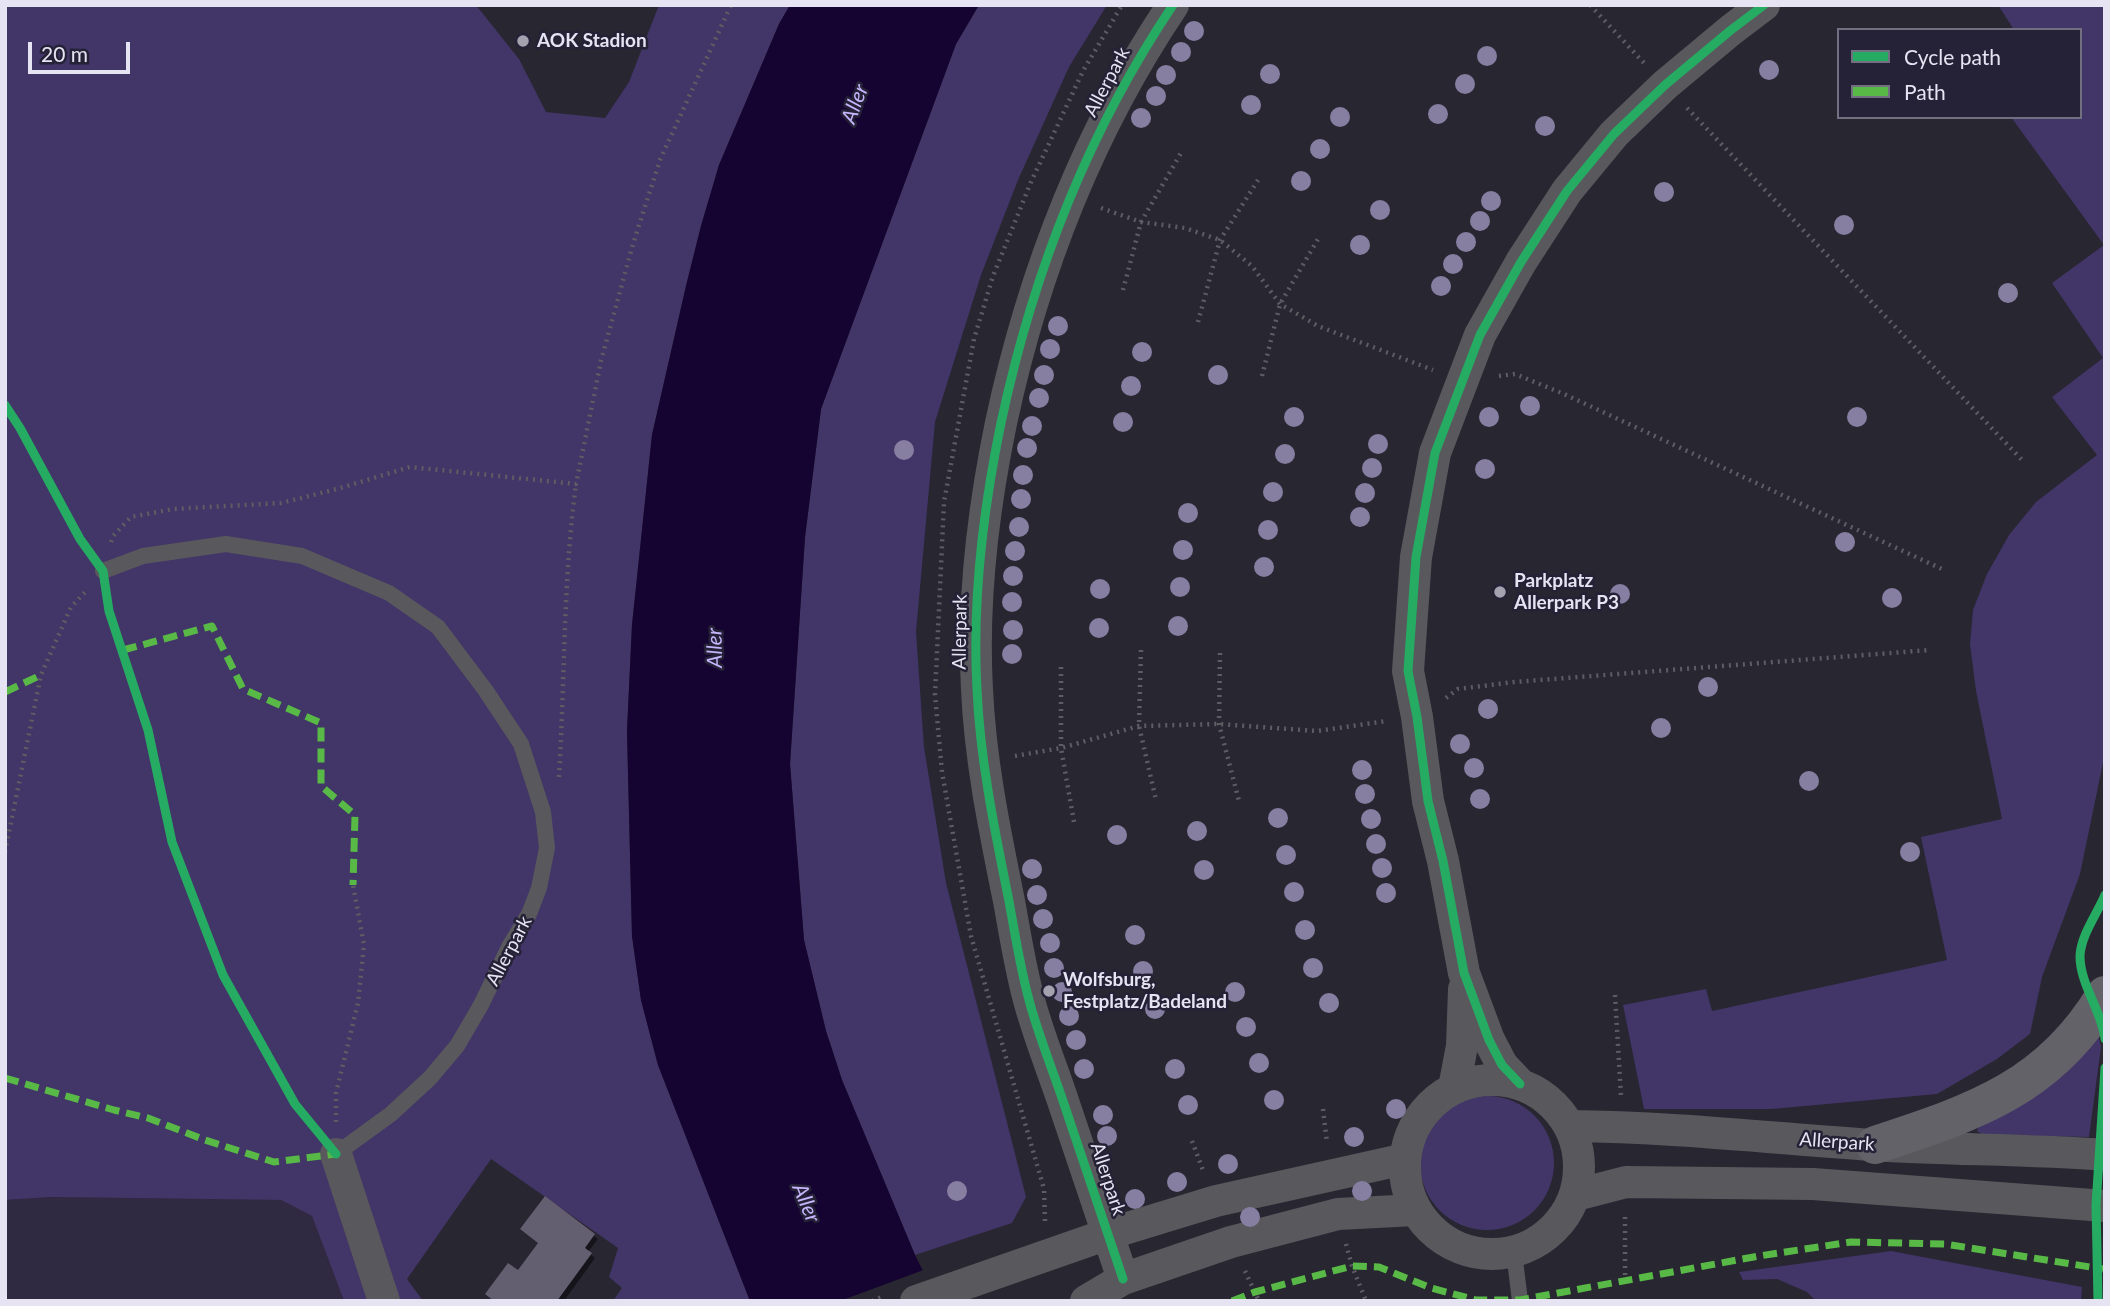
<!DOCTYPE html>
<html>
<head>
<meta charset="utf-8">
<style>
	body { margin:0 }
	#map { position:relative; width:2110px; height:1306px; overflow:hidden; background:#282631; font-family:Lato,sans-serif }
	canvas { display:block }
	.frame { position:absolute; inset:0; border:7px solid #e6e4f2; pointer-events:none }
	.legend { position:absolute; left:1837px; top:28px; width:245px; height:91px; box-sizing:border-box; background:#252136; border:2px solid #726f81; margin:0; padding:9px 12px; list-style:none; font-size:21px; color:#e6e4f2 }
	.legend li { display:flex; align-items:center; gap:14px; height:35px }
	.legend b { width:35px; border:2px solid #726f81 }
	.scale { position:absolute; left:28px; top:42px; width:102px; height:32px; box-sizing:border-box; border:4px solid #e6e4f2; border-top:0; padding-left:9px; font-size:21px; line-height:24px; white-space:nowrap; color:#e6e4f2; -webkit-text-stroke:5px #252136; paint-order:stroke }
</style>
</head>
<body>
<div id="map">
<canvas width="2110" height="1306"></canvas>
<div class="frame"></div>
<ul class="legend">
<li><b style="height:9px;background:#26ab63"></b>Cycle path</li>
<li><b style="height:9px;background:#58b947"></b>Path</li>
</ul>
<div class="scale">20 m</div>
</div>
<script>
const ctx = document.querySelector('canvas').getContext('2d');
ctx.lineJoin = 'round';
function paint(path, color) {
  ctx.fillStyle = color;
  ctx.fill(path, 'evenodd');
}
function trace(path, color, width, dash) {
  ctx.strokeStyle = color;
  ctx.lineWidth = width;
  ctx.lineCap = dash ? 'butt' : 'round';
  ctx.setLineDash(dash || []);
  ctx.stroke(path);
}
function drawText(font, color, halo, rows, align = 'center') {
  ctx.font = font + ' Lato,sans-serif';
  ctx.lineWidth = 5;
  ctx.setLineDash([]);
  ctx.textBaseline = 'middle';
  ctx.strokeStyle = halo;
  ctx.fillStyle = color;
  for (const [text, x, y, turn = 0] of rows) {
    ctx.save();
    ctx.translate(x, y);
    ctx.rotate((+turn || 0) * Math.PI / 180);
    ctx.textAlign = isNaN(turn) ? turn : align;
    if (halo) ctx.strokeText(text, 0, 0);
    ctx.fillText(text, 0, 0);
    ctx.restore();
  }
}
paint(new Path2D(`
	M51 1197 281 1200 312 1216 344 1301H5V1200Z`), '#2f2941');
paint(new Path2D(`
	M5 5H476L519 59 546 112 605 118 629 82 659 5H790L779 24 719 165 701 226 686 286 652 435 632 625 627 731 632 936 641 1000 658 1065 750 1301H613L622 1288 609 1277 618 1248 491 1159 407 1279 423 1301H344L312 1216 281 1200 51 1197 5 1200Z
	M979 5H1107L1069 67 1018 180 981 275 935 422 916 632 924 747 946 883 1026 1197 1012 1223 915 1255 842 1080 826 1031 804 940 790 764 805 537 821 409 956 44Z
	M1998 5H2105V753L2080 874 2042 977 2030 1034 1997 1059 1937 1094 1772 1109H1644L1623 1005 1706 989 1712 1011 1947 960 1921 837 2002 819 1976 691 1970 644 1973 610 1987 574 2009 535 2036 502 2097 455 2052 397 2103 358 2052 283 2104 245 2011 117H2080V30H2014Z
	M2098 1034 2101 1047 2089 1137 1983 1135 1977 1131 1979 1126Z
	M1420 1163a67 67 0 1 1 134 0a67 67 0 1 1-134 0Z
	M1891 1251 2082 1287 2081 1301H1816L1807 1292 1777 1279 1743 1280 1739 1272Z`), '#423567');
paint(new Path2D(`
	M790 5H979L956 44 821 409 805 537 790 764 804 940 826 1031 842 1080 915 1255 938 1301H750L658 1065 641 1000 632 936 627 731 632 625 652 435 686 286 701 226 719 165 779 24Z`), '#150331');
paint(new Path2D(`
	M926 1269 942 1301H840Z`), '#282631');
paint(new Path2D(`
	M545 1199 598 1239 588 1252 595 1258 564 1301H495L540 1244Z`), '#0007');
paint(new Path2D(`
	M545 1196 595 1234 585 1248 592 1253 557 1301H494L485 1294 508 1263 518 1270 538 1243 520 1229Z`), '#635f71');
trace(new Path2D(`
	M1590 5 1644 63
	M1687 108 2023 461
	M1101 208 1141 222 1185 228 1220 240 1252 266 1280 304 1318 326 1433 370
	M1123 290 1141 222 1181 153
	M1198 322 1220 240 1260 177
	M1262 376 1280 304 1318 239
	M1499 376 1515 374 1564 394 1944 570
	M111 542 113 536 131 517 173 509 281 503 337 489 410 467 576 484 601 361 633 244 660 160 731 5
	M1141 650 1139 726 1156 800
	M1220 653 1219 724 1239 801
	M1061 667V748L1074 822
	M1446 698 1458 689 1514 682 1930 650
	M1015 756 1061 748 1139 726 1219 724 1317 731 1387 721
	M559 777C565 679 563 581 576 484
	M5 852 41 675 71 607 88 589
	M1615 995 1621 1096
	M2102 1099H2105
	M1323 1109 1327 1143
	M336 1122V1093L358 1003 364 945 353 885
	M1192 1141 1204 1173
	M1045 1221 1044 1189 971 936 942 772 935 695 944 502 974 339 993 276 1031 182 1083 71 1122 5
	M1346 1244 1352 1266 1366 1301
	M1245 1271 1259 1301
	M1625 1282V1216
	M872 1301 884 1296`), '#5e5d63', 4.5, [2, 5]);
trace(new Path2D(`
	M103 571 143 556 226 544 302 556 389 593 438 627 486 691 521 744 543 812 547 848 539 888 529 914 509 947 481 1005 457 1046 430 1078 391 1114 336 1154
	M1514 1252 1520 1301`), '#59585d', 16);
trace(new Path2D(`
	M1405 1167a87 87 0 1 1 174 0a87 87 0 1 1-174 0Z
	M1520 1084 1502 1065 1489 1040 1464 973 1443 861 1428 801 1417 717 1408 671 1416 557 1435 453 1480 335 1521 262 1567 191 1614 134 1665 85 1731 30 1764 5
	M1454 1088 1462 1046 1464 989
	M1570 1126C1671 1127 1771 1138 1872 1145 1949 1150 2027 1149 2105 1155
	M336 1154 384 1301
	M1576 1195 1626 1182 1813 1184 2105 1206
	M1123 1279C1103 1220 1083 1160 1063 1101 1052 1068 1038 1034 1029 1000 1020 967 1015 934 1009 901 995 832 980 760 977 689 972 600 983 510 1001 423 1033 273 1087 133 1173 5
	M916 1301 1108 1234 1216 1201 1405 1159
	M1086 1301 1123 1279 1231 1242 1338 1214 1415 1210`), '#59585d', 32);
trace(new Path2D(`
	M1875 1145C1972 1113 2049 1089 2105 995`), '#646269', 38);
trace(new Path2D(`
	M123 650 212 626 243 689 321 723V786L355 815 353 885
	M5 692 41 675
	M5 1078 114 1110 148 1118 205 1140 274 1162 336 1154
	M1232 1301 1255 1292 1352 1266 1379 1267 1431 1288 1476 1300H1520L1759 1256 1851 1242 1945 1244 2103 1269`), '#58b947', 7, [14, 7]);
trace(new Path2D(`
	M5 405 20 428 80 539 103 571 109 611 148 730 172 842 223 975 295 1104 336 1154
	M2105 895C2097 914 2081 935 2080 956 2080 985 2102 1011 2105 1039
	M1520 1084 1502 1065 1489 1040 1464 973 1443 861 1428 801 1417 717 1408 671 1416 557 1435 453 1480 335 1521 262 1567 191 1614 134 1665 85 1731 30 1764 5
	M1123 1279C1103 1220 1083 1160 1063 1101 1052 1068 1038 1034 1029 1000 1020 967 1015 934 1009 901 995 832 980 760 977 689 972 600 983 510 1001 423 1033 273 1087 133 1173 5
	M2098 1301 2096 1205 2105 1068`), '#26ab63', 9);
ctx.fillStyle = '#867fa2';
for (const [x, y] of [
	[1194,31],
	[1181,52],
	[1487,56],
	[1769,70],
	[1270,74],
	[1166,75],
	[1465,84],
	[1156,96],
	[1251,105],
	[1438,114],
	[1340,117],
	[1141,118],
	[1545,126],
	[1320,149],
	[1301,181],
	[1664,192],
	[1491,201],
	[1380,210],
	[1480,221],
	[1844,225],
	[1466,242],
	[1360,245],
	[1453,264],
	[1441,286],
	[2008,293],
	[1058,326],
	[1050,349],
	[1142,352],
	[1044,375],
	[1218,375],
	[1131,386],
	[1039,398],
	[1530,406],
	[1294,417],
	[1489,417],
	[1857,417],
	[1123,422],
	[1032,426],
	[1378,444],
	[1027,448],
	[904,450],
	[1285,454],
	[1372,468],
	[1485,469],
	[1023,475],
	[1273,492],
	[1365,493],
	[1021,499],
	[1188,513],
	[1360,517],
	[1019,527],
	[1268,530],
	[1845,542],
	[1183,550],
	[1015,551],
	[1264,567],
	[1013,576],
	[1180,587],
	[1100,589],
	[1620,594],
	[1892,598],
	[1012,602],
	[1178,626],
	[1099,628],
	[1013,630],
	[1012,654],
	[1708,687],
	[1488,709],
	[1661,728],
	[1460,744],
	[1474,768],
	[1362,770],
	[1809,781],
	[1365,794],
	[1480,799],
	[1278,818],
	[1371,819],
	[1197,831],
	[1117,835],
	[1376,844],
	[1910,852],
	[1286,855],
	[1382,868],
	[1032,869],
	[1204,870],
	[1294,892],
	[1386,893],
	[1037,895],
	[1043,919],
	[1305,930],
	[1135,935],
	[1050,943],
	[1054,968],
	[1313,968],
	[1143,971],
	[1062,992],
	[1235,992],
	[1329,1003],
	[1155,1009],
	[1069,1016],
	[1246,1027],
	[1076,1040],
	[1259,1063],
	[1084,1069],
	[1175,1069],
	[1274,1100],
	[1188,1105],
	[1396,1109],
	[1103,1115],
	[1107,1136],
	[1354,1137],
	[1228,1164],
	[1177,1182],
	[957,1191],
	[1362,1191],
	[1135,1199],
	[1250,1217]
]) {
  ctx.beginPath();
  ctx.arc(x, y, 10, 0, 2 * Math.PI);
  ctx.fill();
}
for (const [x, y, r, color] of [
	[523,41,7,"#a4a2ae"],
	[1500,592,7,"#a4a2ae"],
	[1049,991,7,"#a4a2ae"]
]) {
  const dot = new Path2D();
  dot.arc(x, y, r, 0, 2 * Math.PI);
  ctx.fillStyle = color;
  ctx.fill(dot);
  trace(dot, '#252136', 2.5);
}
drawText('bold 19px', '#e6e4f2', '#252136', [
	["AOK Stadion",537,41],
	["Parkplatz",1514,581],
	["Allerpark P3",1514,603],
	["Wolfsburg,",1063,980],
	["Festplatz/Badeland",1063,1002]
], 'left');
drawText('19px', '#e6e4f2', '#252136', [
	["Allerpark",1107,82,-62],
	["Allerpark",960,632,-89],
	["Allerpark",509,951,-62],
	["Allerpark",1837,1142,4],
	["Allerpark",1108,1179,72]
]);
drawText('italic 21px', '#c5b5fc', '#252136', [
	["Aller",855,104,-69],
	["Aller",715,648,-91],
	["Aller",806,1203,67]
]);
</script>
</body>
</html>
